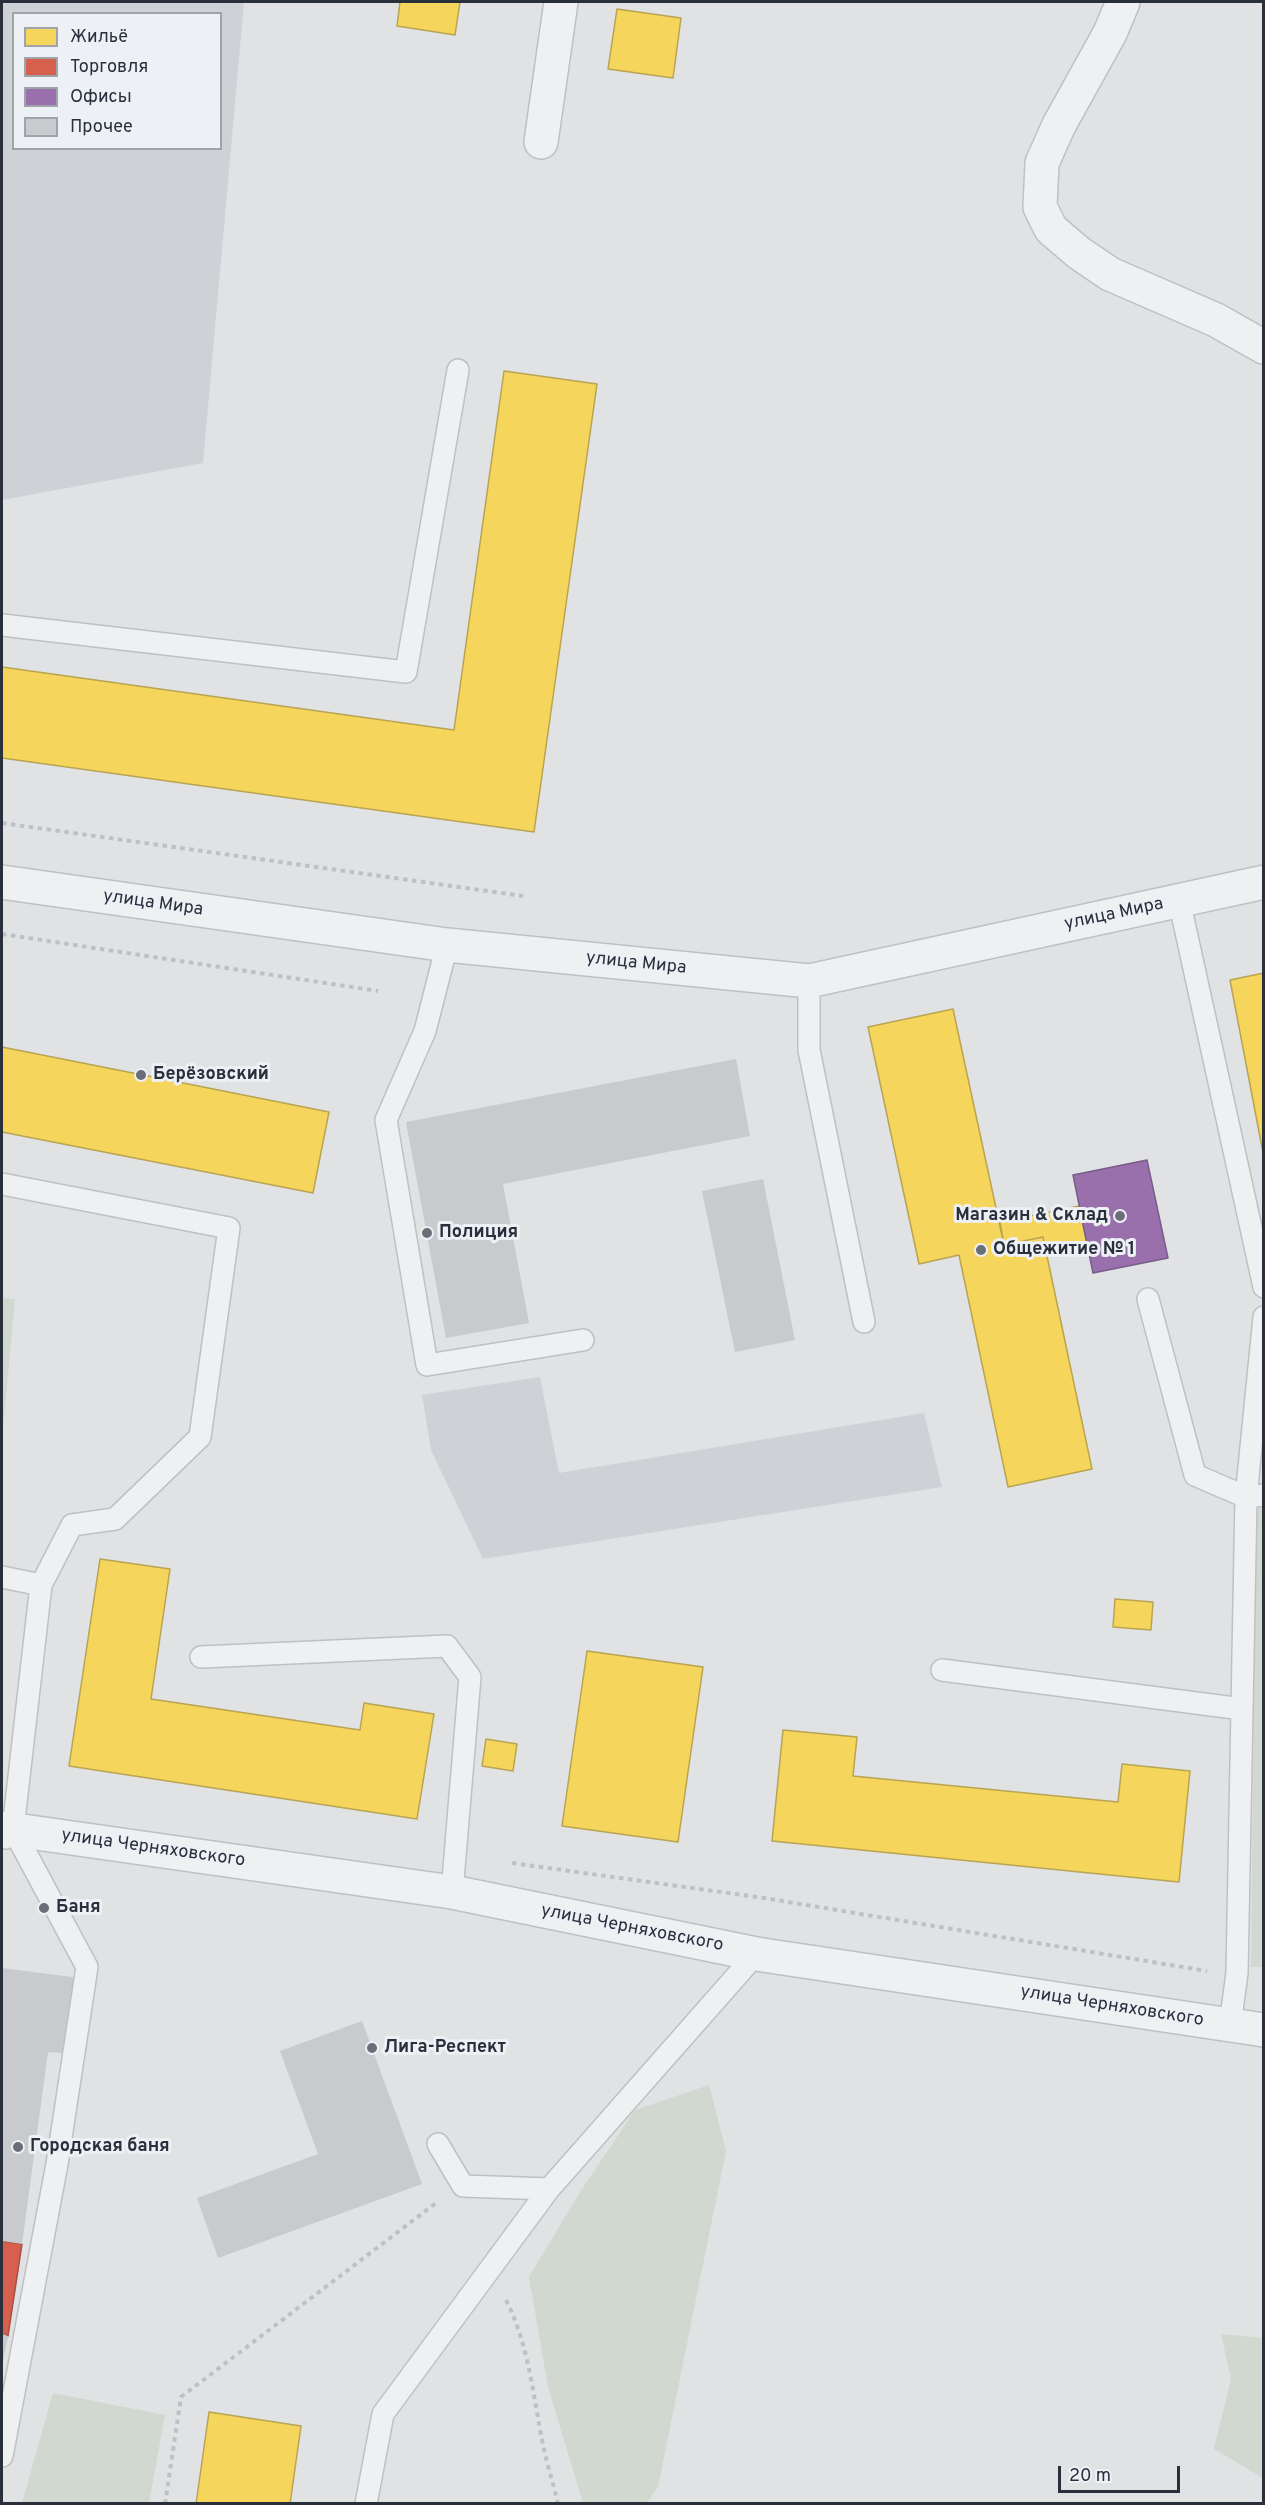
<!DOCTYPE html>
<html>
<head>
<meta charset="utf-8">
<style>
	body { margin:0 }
	#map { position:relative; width:1265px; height:2505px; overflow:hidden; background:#e0e2e4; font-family:Overpass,sans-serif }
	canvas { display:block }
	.frame { position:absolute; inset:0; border:3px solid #29303c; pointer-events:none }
	.legend { position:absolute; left:12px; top:12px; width:210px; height:138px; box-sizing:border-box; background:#edf0f4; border:2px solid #9fa3aa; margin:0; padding:8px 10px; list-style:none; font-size:18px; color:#29303c }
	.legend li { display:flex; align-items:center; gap:12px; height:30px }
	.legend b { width:30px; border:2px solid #9fa3aa }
	.scale { position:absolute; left:1058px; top:2466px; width:122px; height:27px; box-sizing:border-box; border:3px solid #29303c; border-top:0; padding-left:8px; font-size:18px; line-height:21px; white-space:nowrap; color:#29303c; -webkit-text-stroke:4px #edf0f4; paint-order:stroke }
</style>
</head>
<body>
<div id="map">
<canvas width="1265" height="2505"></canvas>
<div class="frame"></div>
<ul class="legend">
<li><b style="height:16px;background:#f6d55c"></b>Жильё</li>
<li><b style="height:16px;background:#d6604d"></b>Торговля</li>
<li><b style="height:16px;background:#9970ab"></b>Офисы</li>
<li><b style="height:16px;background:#c8cacd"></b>Прочее</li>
</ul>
<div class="scale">20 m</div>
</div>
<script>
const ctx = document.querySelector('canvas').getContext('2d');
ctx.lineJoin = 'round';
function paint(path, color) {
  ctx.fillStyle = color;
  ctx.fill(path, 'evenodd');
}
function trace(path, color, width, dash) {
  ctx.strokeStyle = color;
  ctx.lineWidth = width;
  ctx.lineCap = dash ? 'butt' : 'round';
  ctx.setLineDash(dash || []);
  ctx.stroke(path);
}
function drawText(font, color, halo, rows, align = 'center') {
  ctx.font = font + ' Overpass,sans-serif';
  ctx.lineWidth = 6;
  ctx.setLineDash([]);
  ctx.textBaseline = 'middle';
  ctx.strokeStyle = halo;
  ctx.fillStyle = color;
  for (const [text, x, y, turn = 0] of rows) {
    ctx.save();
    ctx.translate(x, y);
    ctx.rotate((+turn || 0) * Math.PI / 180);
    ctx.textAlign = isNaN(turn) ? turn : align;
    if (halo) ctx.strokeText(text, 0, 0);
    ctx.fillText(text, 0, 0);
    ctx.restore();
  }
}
paint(new Path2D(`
	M2 2H244L203 463 2 500ZM14 14H220V148H14Z
	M540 1377 559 1473 924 1413 942 1487 483 1559 431 1450 422 1395Z`), '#ced2d7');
paint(new Path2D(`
	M2 1298 15 1299 2 1439Z
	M1263 1508 1264 1967H1251L1256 1509Z
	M709 2085 726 2151 658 2487 647 2503H583L548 2387 529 2277 580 2192 635 2110Z
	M1221 2334 1263 2338V2478L1214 2449 1231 2379Z
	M53 2393 165 2415 149 2503H22Z`), '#d1d8d0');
const homes = new Path2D(`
	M400 2H460L455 35 397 26Z
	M617 9 681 18 673 78 608 69Z
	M504 371 597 384 534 832 2 758V667L454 730Z
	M1264 973V1158L1230 980Z
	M953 1009 1004 1245 1043 1237 1092 1469 1008 1487 959 1255 919 1264 868 1027Z
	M2 1047 329 1112 313 1193 2 1132Z
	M1079 1206 1087 1244 1046 1251 1043 1237 1004 1245 1000 1222Z
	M100 1559 170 1569 151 1699 360 1730 364 1703 434 1714 417 1819 69 1766Z
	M1115 1599 1153 1602 1151 1630 1113 1627Z
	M587 1651 703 1667 678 1842 562 1826Z
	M783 1730 857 1737 853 1776 1118 1802 1122 1764 1190 1771 1179 1882 772 1841Z
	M486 1739 517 1744 513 1771 482 1766Z
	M209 2412 301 2426 290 2504H196Z`);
paint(homes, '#f6d55c');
trace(homes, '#b8a452', 1.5);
const shops = new Path2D(`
	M2 2241 22 2244 8 2336 2 2334Z`);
paint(shops, '#d6604d');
trace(shops, '#a25248', 1.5);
const offices = new Path2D(`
	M1147 1160 1168 1258 1093 1273 1073 1175Z`);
paint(offices, '#9970ab');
trace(offices, '#775d8a', 1.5);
paint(new Path2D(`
	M736 1059 750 1136 503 1184 529 1323 446 1338 406 1122Z
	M763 1179 795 1340 735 1352 702 1191Z
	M2 1968 80 1978 74 2054 48 2052 22 2244 2 2241Z
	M362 2021 422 2184 218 2258 197 2198 318 2154 280 2051Z
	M2 2334 8 2336 3 2362H2Z`), '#c8cacd');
const lane = new Path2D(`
	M2 625 406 672 458 370
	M1179 900 1264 1287
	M447 945 425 1031 386 1120 427 1365 583 1340
	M809 981V1050L864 1322
	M2 1184 229 1228 200 1437 115 1519 72 1525 41 1585 13 1829 6 1838
	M1148 1299 1195 1475 1246 1497 1242 1709
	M1264 1317 1246 1497 1264 1495
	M2 1577 41 1585
	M201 1657 447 1646 470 1677 452 1892
	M942 1670 1242 1709 1237 1973 1230 2025
	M438 2144 463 2186 549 2189
	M2 2456 57 2164 87 1967 13 1829
	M366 2504 383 2414 549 2189 756 1954`);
const street = new Path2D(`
	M1123 2 1110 33 1059 125 1042 163 1040 207 1051 229 1079 253 1110 274 1216 320 1264 347
	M541 142 561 2
	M2 882 447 945 809 981 1264 882
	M2 1828 452 1892 756 1954 1264 2030`);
trace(lane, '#bec0c2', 24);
trace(street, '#bec0c2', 36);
trace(new Path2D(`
	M2 823 523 896
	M2 934 378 991
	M512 1863 764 1898 1207 1971
	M506 2300C528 2343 533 2393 542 2440 546 2461 553 2482 558 2504
	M165 2504 181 2397 436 2203`), '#bec1c4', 4, [4.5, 4.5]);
trace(lane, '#eff0f1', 21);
trace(street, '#eff0f1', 33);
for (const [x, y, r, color] of [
	[141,1075,6,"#696e77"],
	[1120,1216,6,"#696e77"],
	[427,1233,6,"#696e77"],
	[981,1250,6,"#696e77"],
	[44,1908,6,"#696e77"],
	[372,2048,6,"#696e77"],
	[18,2147,6,"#696e77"]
]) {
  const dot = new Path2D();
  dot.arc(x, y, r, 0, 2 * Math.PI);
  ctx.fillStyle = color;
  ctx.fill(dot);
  trace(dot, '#edf0f4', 2);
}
drawText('18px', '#29303c', '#edf0f4', [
	["улица Мира",153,904,8],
	["улица Мира",1114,915,-12],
	["улица Мира",636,964,6],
	["улица Черняховского",153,1849,8],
	["улица Черняховского",632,1929,11],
	["улица Черняховского",1112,2007,9]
]);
drawText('bold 18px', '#29303c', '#edf0f4', [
	["Берёзовский",153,1075],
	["Магазин & Склад",1108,1216,"right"],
	["Полиция",439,1233],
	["Общежитие № 1",993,1250],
	["Баня",56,1908],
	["Лига-Респект",384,2048],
	["Городская баня",30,2147]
], 'left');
</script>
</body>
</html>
